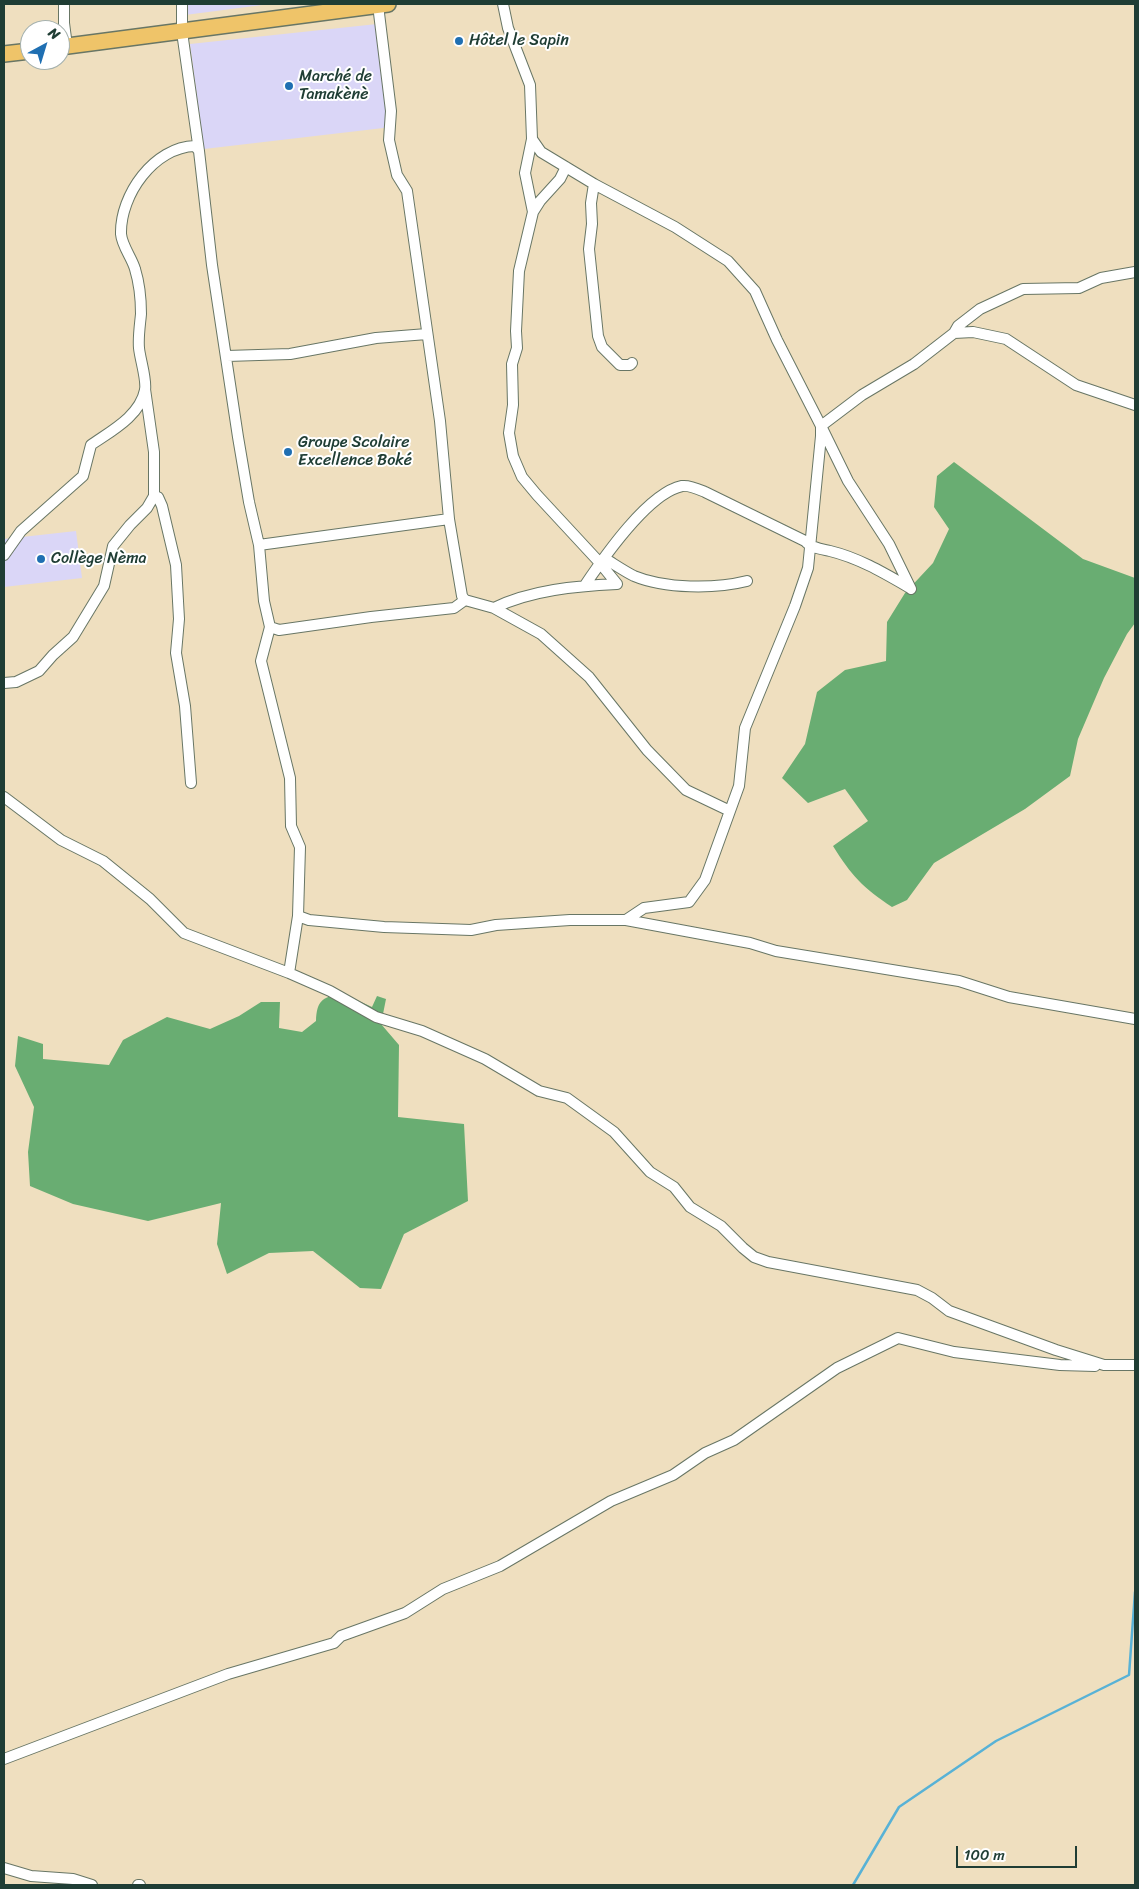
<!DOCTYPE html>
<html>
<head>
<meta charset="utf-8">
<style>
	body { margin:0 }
	#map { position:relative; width:1139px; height:1889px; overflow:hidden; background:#efdfbf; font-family:Sriracha,sans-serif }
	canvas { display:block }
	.frame { position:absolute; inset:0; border:5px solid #1f3d34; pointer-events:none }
	.north { position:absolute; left:20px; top:20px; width:50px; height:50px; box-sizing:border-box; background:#fff; border:1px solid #a5b1ae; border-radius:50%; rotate:39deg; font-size:14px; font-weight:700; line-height:20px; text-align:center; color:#1f3d34 }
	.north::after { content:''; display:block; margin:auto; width:18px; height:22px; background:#1f6fb2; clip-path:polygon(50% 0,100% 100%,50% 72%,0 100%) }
	.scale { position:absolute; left:956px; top:1846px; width:121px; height:22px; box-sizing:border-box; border:2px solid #1f3d34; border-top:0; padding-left:6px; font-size:15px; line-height:18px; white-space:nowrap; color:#1f3d34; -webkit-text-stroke:4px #fff; paint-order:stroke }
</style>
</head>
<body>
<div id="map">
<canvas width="1139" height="1889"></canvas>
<div class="frame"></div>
<div class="north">N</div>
<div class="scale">100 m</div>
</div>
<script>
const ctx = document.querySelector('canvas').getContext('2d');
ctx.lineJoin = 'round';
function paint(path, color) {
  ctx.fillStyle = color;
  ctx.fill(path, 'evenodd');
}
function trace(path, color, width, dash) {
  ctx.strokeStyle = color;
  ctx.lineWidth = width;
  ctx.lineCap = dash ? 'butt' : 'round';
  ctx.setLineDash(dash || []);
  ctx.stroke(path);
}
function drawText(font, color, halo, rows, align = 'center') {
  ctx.font = font + ' Sriracha,sans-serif';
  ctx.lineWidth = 4;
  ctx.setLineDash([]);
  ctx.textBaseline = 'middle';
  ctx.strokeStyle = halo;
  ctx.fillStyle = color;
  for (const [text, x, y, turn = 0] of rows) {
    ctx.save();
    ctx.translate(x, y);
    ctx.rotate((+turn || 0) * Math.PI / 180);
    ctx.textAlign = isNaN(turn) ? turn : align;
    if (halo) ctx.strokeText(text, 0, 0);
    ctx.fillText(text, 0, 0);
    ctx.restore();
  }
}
paint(new Path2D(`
	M186 4H270L185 15Z
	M377 24 392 127 204 149 190 44Z
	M76 531 82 578 4 587V539Z`), '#dad6f7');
paint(new Path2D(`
	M954 462 1083 559 1135 578V623L1127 634 1104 678 1078 739 1070 776 1025 809 934 863 907 900 892 907C863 888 851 875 833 846L868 821 845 789 808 803 782 778 805 744 817 692 845 670 886 661 887 622 905 593 933 563 949 529 934 507 937 476Z
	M341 993 372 1007 377 996 386 999 381 1024 399 1045 398 1117 464 1124 468 1201 404 1234 381 1289 360 1288 313 1251 269 1253 227 1274 217 1244 221 1203 148 1221 73 1204 30 1186 28 1152 34 1107 15 1066 18 1036 43 1044V1059L109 1065 123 1040 167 1017 210 1029 239 1016 261 1002H280L279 1028 302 1032 316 1021C317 1001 321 998 341 993Z`), '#69ad72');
trace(new Path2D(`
	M853 1885 899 1807 996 1741 1129 1675 1135 1592`), '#58b2d6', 2.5);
const minor = new Path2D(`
	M64 4V23L67 46
	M182 4V32L199 151 212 265 238 437 249 502 259 545 264 601 270 627 261 661 290 778 291 826 300 847 298 916 289 973
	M503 4 508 28 530 85 532 139 541 152 594 184 675 227 728 261 755 291 777 340 821 426V436L808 568 795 606 745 728 739 786 705 880 689 902 644 908 626 920
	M378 5 391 111 389 140 397 175 407 191 440 421 449 519 462 596 465 600 494 608 541 634 589 677 647 750 686 790 730 811
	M532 139 525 173 533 212
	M566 167 560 179 540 201 533 212 519 271 516 331 517 348 512 364 513 405 509 433 513 456 522 477 537 495 600 563 617 584
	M594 184 591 203 592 224 589 249 598 336 602 347 620 365H630L632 363
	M954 333 958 326 980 309 1023 289 1079 288 1101 278 1135 272
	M227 356 290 354 376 338 427 334
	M154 496 158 497 162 506 176 565 179 619 176 653 185 706 191 783
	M259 545 449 519
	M4 555 21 531 83 476 91 445C111 431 140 416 145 390 147 380 140 359 139 348 138 337 140 325 141 314 141 301 139 282 135 269 132 258 122 246 121 234 120 195 154 147 195 146L199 151
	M604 558C614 564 624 571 634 576 665 589 715 589 747 581
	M585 585C604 557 648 493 682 486 690 485 698 489 705 492L805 541C811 548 821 549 830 551 859 558 884 573 910 588
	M911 589 889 544 848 481 821 426 862 395 914 364 954 333 973 332 1006 339 1076 385 1135 405
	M494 608C531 590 576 586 617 584
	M270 627 279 630 371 617 454 608 465 600
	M4 683 16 682 39 671 53 655 73 637 104 586 113 546 130 525 147 508 154 496V452L145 389
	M4 797 61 840 103 861 150 899 184 933 289 973 330 991 376 1017 422 1031 485 1059 539 1091 567 1098 614 1132 650 1172 674 1187 690 1207 721 1226 743 1248 754 1257 768 1262 917 1290 932 1298 949 1311 1056 1350 1104 1365H1135
	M298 916 309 920 384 927 471 930 496 925 570 920H626L750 943 776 951 959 981 1009 997 1135 1019
	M4 1759 228 1674 334 1643 341 1636 405 1613 443 1589 500 1566 611 1501 673 1475 705 1453 734 1440 837 1368 898 1338 954 1352 1060 1365 1095 1366
	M4 1868 31 1876 73 1879 92 1885
	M138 1885H140`);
const highway = new Path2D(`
	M60 47 388 4
	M4 54 30 51`);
trace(minor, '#687665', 12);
trace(highway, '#687665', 18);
trace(minor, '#fff', 10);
trace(highway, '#efc469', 15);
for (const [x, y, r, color] of [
	[459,41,5,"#1f6fb2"],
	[289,86,5,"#1f6fb2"],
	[288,452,5,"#1f6fb2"],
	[41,559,5,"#1f6fb2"]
]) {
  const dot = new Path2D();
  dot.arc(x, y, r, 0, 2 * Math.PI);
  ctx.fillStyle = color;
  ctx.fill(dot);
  trace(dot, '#fff', 2);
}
drawText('16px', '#1f3d34', '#fff', [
	["Hôtel le Sapin",469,41],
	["Marché de",299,77],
	["Tamakènè",299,95],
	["Groupe Scolaire",298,443],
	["Excellence Boké",298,461],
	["Collège Nèma",51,559]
], 'left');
</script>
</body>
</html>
